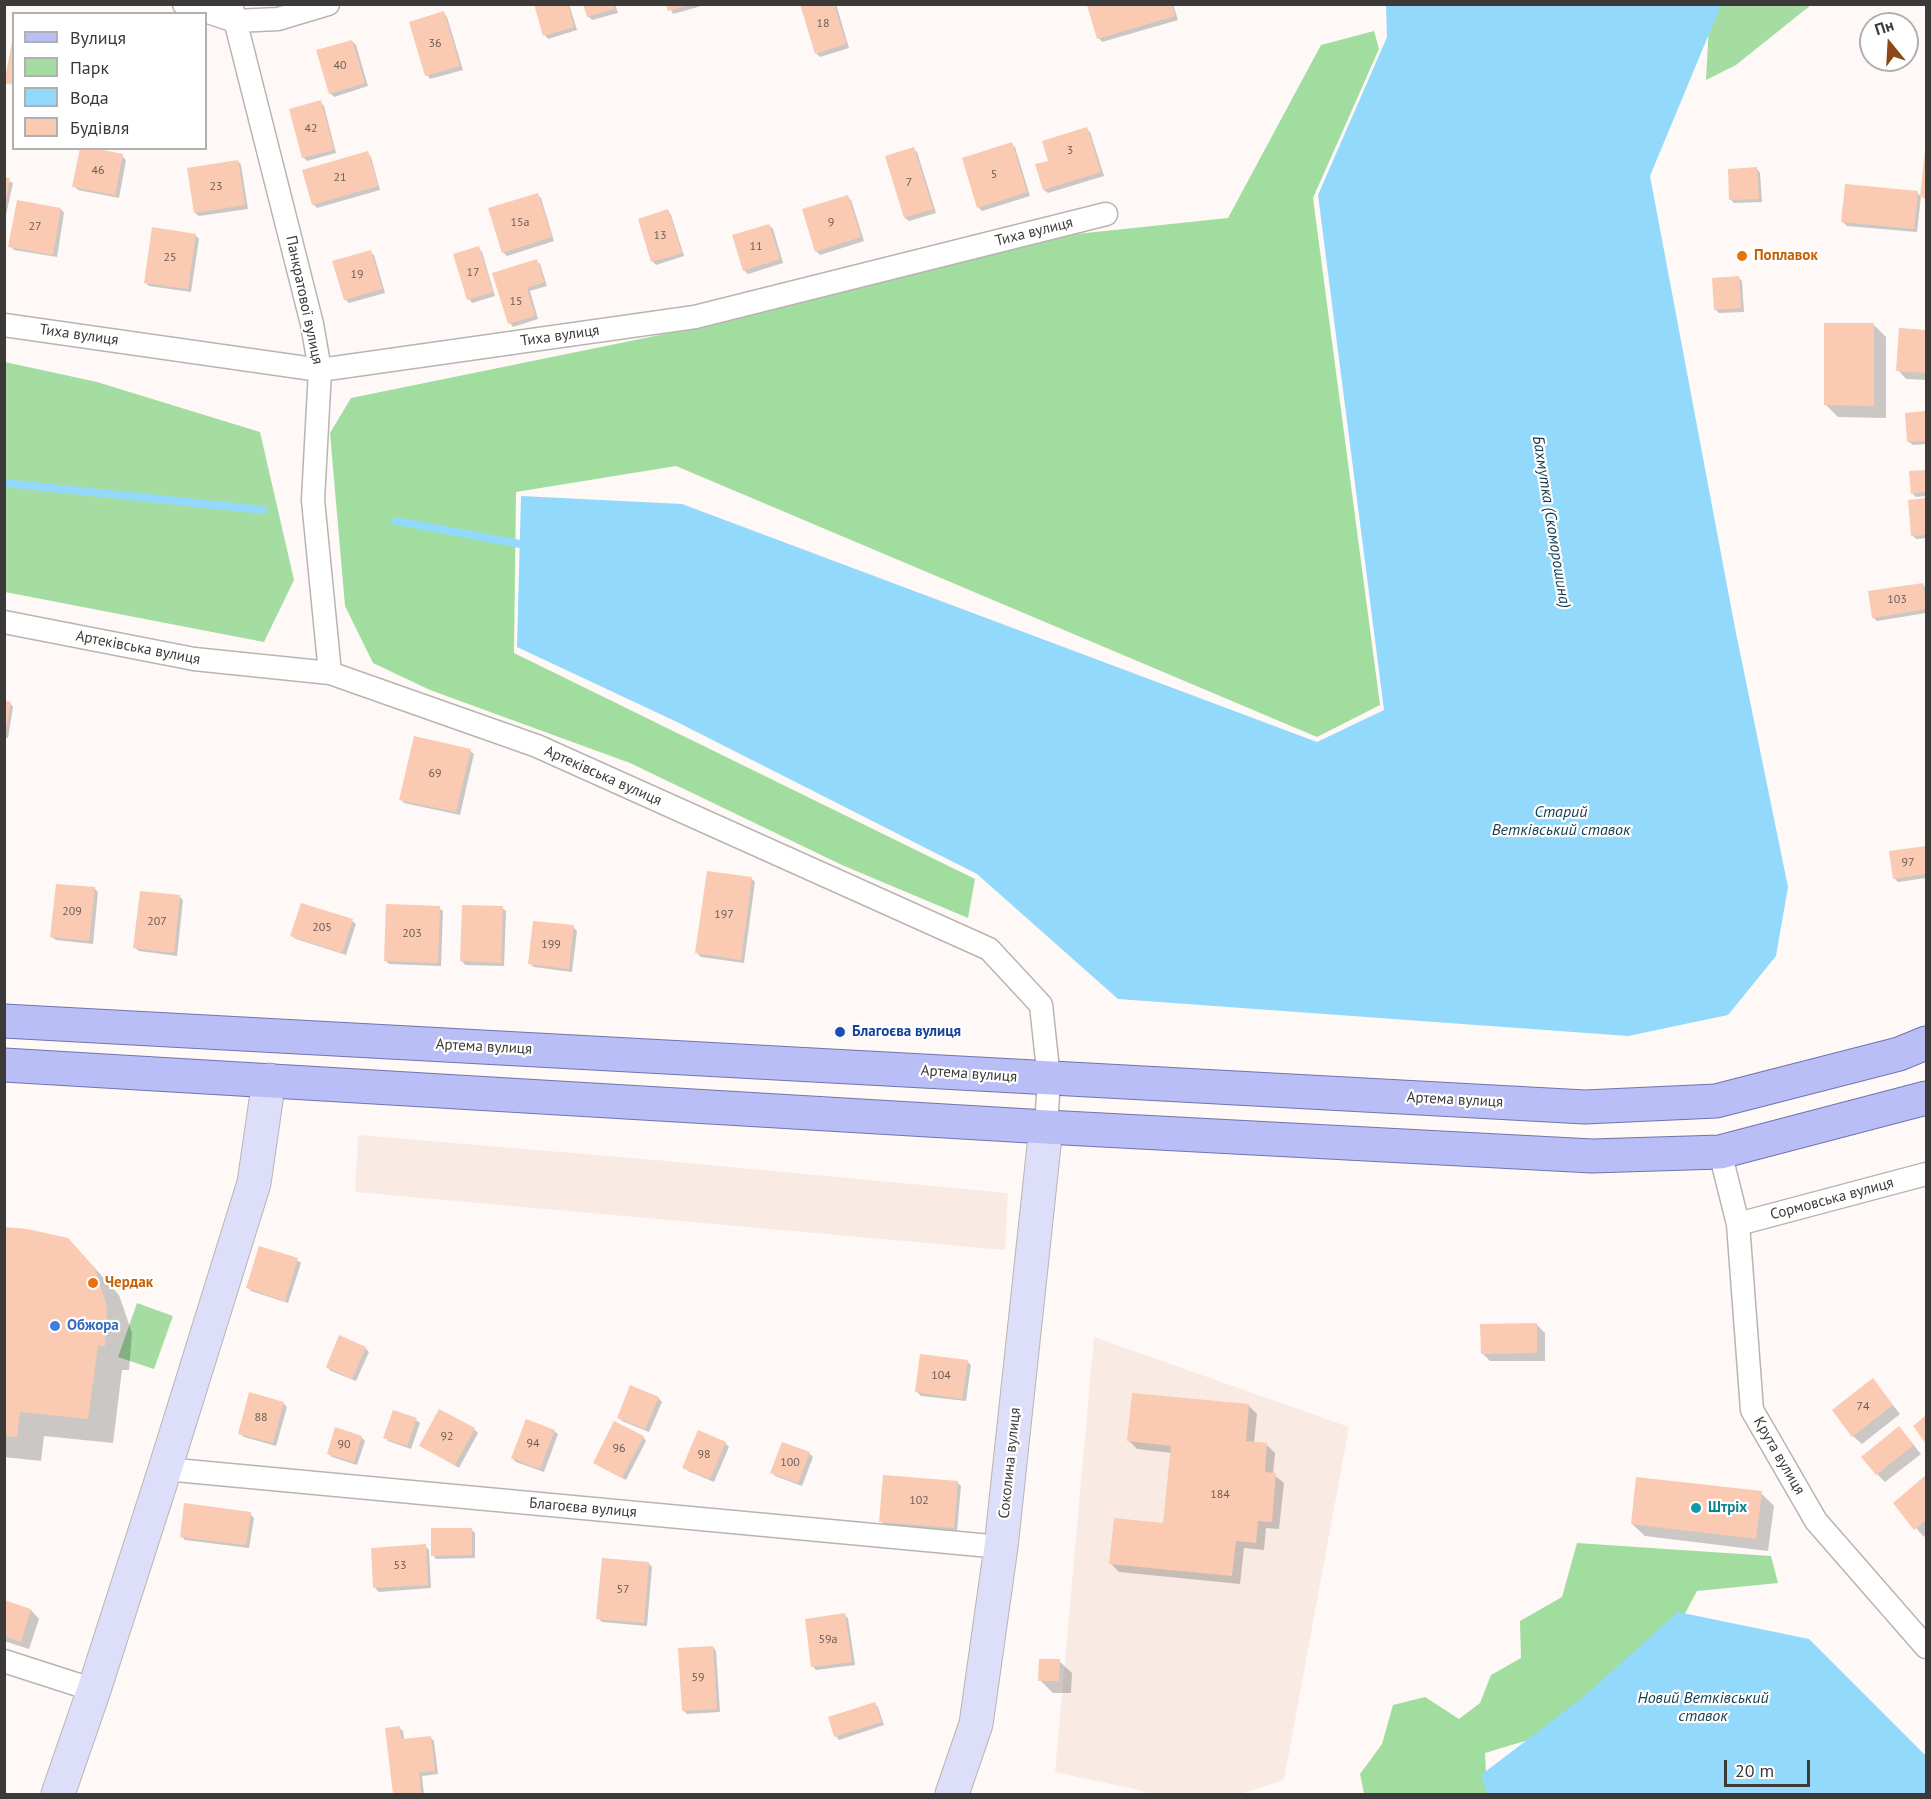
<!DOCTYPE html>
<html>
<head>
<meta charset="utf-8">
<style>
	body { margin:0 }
	#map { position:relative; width:1931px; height:1799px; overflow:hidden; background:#fef9f6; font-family:"PT Sans",sans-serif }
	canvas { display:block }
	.frame { position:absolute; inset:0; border:6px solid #3c3a39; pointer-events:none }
	.legend { position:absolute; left:12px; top:12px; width:195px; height:138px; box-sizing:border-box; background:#fff; border:2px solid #b1b0b0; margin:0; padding:8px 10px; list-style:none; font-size:18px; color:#3c3a39 }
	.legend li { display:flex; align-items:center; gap:12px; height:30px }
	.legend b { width:30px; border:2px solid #b1b0b0 }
	.north { position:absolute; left:1859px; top:12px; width:60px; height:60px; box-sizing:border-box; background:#fff; border:2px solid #b1b0b0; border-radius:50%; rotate:342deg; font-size:16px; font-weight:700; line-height:24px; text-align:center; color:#3c3a39 }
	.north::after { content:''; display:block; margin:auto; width:21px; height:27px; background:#8a4916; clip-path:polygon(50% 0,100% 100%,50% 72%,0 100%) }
	.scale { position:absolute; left:1724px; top:1760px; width:86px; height:27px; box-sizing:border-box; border:3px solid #3c3a39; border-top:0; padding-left:8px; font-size:18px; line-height:21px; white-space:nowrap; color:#3c3a39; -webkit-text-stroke:4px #fff; paint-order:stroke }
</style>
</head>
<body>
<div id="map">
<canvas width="1931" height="1799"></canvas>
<div class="frame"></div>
<ul class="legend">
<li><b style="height:8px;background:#babef6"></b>Вулиця</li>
<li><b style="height:16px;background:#a4dca1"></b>Парк</li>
<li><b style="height:16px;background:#92d9fb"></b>Вода</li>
<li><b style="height:16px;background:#facab2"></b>Будівля</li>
</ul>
<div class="north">Пн</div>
<div class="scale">20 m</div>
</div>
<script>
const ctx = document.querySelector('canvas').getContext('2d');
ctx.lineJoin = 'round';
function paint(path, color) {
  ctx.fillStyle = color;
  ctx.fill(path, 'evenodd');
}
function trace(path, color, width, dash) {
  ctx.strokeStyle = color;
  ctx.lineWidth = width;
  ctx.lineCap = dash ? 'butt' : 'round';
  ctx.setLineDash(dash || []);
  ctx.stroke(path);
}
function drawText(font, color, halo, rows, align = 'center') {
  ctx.font = font + ' "PT Sans",sans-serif';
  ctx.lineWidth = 4.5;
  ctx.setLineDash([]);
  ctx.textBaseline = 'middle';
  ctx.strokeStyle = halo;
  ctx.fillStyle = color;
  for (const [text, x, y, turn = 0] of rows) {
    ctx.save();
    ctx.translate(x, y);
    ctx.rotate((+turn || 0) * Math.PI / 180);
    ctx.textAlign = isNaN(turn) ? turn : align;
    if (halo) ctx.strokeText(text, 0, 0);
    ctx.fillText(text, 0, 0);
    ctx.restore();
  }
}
paint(new Path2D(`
	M358 1135 656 1160 1008 1193 1005 1250 355 1192Z
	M1094 1337 1349 1427 1284 1780 1240 1794H1157L1055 1772Z`), '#f9ebe4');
paint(new Path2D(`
	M1710 5H1811L1736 65 1706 80Z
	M5 362 97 382 260 432 294 580 264 642 5 592Z
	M137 1303 173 1316 154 1369 118 1357Z`), '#a4dca1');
paint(new Path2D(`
	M1374 31 1379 49 1313 198 1380 705 1317 737 676 466 516 492 514 653 975 879 968 918 842 865 630 763 430 690 373 663 345 606 330 433 351 398 694 328 1067 235 1228 218 1321 45Z
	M1577 1543 1771 1556 1778 1583 1697 1591 1666 1649 1568 1728 1485 1753 1487 1794H1364L1360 1774 1382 1744 1393 1705 1425 1697 1459 1719 1480 1703 1491 1675 1521 1658 1520 1621 1562 1597Z`), '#a1dd9e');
paint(new Path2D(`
	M1386 5H1721L1650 176 1735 628 1788 887 1776 956 1728 1015 1628 1036 1118 999 977 874 677 722 517 647 521 496 682 504 1317 742 1384 710 1318 195 1387 37Z
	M1678 1612 1809 1639 1926 1756V1794H1487L1481 1775 1582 1698Z`), '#92d9fb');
paint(new Path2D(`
	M536 4H569L577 30 548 39 545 35Z
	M585 4H615L618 13 592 20 588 16Z
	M668 4H704L705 5 673 14Z
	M802 4H836L849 48 820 57 816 53Z
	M1089 4H1173L1178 20 1102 42 1099 38Z
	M444 13 447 17 463 70 430 79 427 75Z
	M352 41 356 45 368 86 334 97 330 93Z
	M320 102 324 106 336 153 307 161 303 157Z
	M1086 129 1090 132 1104 176 1048 193 1044 190 1050 162Z
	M1011 144 1015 147 1030 196 982 211 978 207Z
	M913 149 917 152 936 213 909 221 905 218 886 157Z
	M1926 152V200L1922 196Z
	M368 153 371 157 380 190 317 208 313 204Z
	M122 156 126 160 119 198 78 190 74 186Z
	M238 161 241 165 248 209 199 216 195 213Z
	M1757 169 1760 173 1762 202 1734 203 1730 199Z
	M4 179 13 183 4 224Z
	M1917 193 1921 196 1917 232 1847 226 1843 222Z
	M537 194 541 198 554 241 507 256 503 252Z
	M847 196 851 200 864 241 820 255 816 251Z
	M61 209 64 213 57 257 14 250 10 246Z
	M668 211 671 215 684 256 656 265 652 261Z
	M769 225 773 229 783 263 748 274 744 270Z
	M195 235 199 239 191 292 149 286 145 282Z
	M478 248 482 252 495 296 472 303 469 299Z
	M370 252 374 255 385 293 349 303 345 299Z
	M536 261 540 264 547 286 530 291 538 319 513 327 510 323Z
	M1739 278 1742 281 1744 312 1719 313 1715 309Z
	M1874 325 1886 337V418L1838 417 1826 405Z
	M1900 330 1926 331V380L1906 379 1898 370Z
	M1926 413V444L1913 445 1909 442 1907 414Z
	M1926 471V496L1916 497 1912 493 1911 473Z
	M1926 500V538L1916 539 1913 536 1909 501Z
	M1922 584 1926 588V613L1877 621 1873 617Z
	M4 702 10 703 13 707 8 738H4Z
	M470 751 474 754 460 815 404 803 401 799Z
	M1926 847V878L1898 882 1894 878 1891 853Z
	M751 878 755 882 744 963 701 957 697 953Z
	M94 888 98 892 93 944 56 940 52 937Z
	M180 897 183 900 177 956 139 951 135 948Z
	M439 908 443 911 441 966 389 964 386 961Z
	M502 908 506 911 504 966 465 965 462 961Z
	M352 921 356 924 346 955 296 939 292 936Z
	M573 927 577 931 572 972 534 967 530 964Z
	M4 1228 92 1265 119 1295 132 1333 129 1370H122L113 1443 44 1436 41 1461 4 1457Z
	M297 1260 301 1263 288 1303 251 1291 248 1287Z
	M1537 1325 1545 1333V1361H1490L1482 1353Z
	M365 1348 369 1352 356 1381 331 1371 327 1367Z
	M967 1361 971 1365 966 1401 921 1396 917 1392Z
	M1873 1380 1900 1414 1862 1444 1853 1436Z
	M658 1398 662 1402 649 1432 622 1421 618 1417Z
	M283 1403 287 1407 276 1446 244 1437 240 1434Z
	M1249 1406 1257 1414 1254 1443 1267 1445 1275 1453 1273 1474 1284 1483 1279 1529 1266 1528 1264 1550 1244 1548 1240 1584 1119 1572 1111 1564 1165 1524 1172 1453 1137 1449 1129 1441Z
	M416 1420 420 1423 411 1449 388 1441 385 1437Z
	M474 1429 478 1433 459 1468 421 1446Z
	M554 1431 558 1434 544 1472 516 1462 512 1458Z
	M361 1437 365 1441 357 1465 332 1457 328 1453Z
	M643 1437 646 1441 626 1480 599 1466Z
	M1907 1437 1921 1454 1885 1482 1877 1474Z
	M725 1443 729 1447 714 1482 688 1471 684 1467Z
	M783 1444 810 1454 813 1457 802 1486 775 1476 772 1472Z
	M1926 1477V1534L1924 1537 1895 1504Z
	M957 1482 961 1486 957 1531 885 1525 881 1521Z
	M1761 1493 1774 1506 1768 1551 1645 1536 1632 1524Z
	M250 1514 254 1518 249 1548 185 1540 181 1536Z
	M471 1529 475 1533V1558L436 1559 433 1555Z
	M425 1546 429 1550 431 1588 379 1592 375 1588Z
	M648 1563 652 1567 647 1626 602 1622 598 1618Z
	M4 1602 31 1610 39 1619 29 1649 4 1641Z
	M844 1615 848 1618 855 1665 816 1670 813 1667Z
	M713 1647 716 1651 720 1712 687 1714 683 1710Z
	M1059 1661 1072 1673 1071 1693H1053L1040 1680Z
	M875 1704 878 1707 884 1725 839 1740 836 1736Z
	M399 1728 403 1731 404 1740 430 1737 434 1741 438 1774 422 1776 424 1794H394L387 1729Z`), '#0003');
trace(new Path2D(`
	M4 483 263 510
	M396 521 520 544`), '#92d9fb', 8);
paint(new Path2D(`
	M534 4H568L574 27 543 36Z
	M583 4H613L615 9 587 17Z
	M666 4H688L689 5 668 11Z
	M800 4H834L846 44 815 54Z
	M1087 5H1172L1175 16 1097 39Z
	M444 11 460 66 425 76 409 22Z
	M352 40 365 83 329 94 316 50Z
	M12 42H14V85L4 83Z
	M321 100 334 150 302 158 289 109Z
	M1087 127 1101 172 1043 190 1035 164 1048 161 1042 141Z
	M1012 142 1027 192 977 208 962 158Z
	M914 147 933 209 904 218 885 156Z
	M80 148H93L123 154 115 195 72 187Z
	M1925 150H1926V197H1920Z
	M368 151 378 186 312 205 302 170Z
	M238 160 245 205 194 213 187 168Z
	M1757 167 1759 199 1729 200 1728 169Z
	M4 177 10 178 6 200 4 199Z
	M1845 184 1918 191 1914 229 1841 222Z
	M538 193 552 237 502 253 488 208Z
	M848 195 861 237 815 252 802 209Z
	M17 200 61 208 53 255 8 247Z
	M668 209 682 253 651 262 638 219Z
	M769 224 780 259 743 271 732 235Z
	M152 227 196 234 188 289 144 283Z
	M479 246 493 292 467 300 453 254Z
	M371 250 382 289 344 300 332 261Z
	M537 259 544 282 527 288 535 316 508 324 492 273Z
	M1739 276 1741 308 1714 310 1712 278Z
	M1824 323H1874V406L1824 405Z
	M1899 328 1926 330V373L1896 371Z
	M1926 411V441L1907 442 1905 413Z
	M1926 470V492L1911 494 1909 471Z
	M1926 498V535L1911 536 1908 500Z
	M1923 583 1926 609 1872 618 1868 591Z
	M4 700 11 702 6 729 4 728Z
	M414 736 471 749 456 812 399 800Z
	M1926 846V874L1893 879 1889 851Z
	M707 871 752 877 741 960 695 953Z
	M56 884 95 887 89 941 50 937Z
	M140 891 180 895 174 953 133 948Z
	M301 903 353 919 342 953 290 936Z
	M386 904 440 906 438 963 384 961Z
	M462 905 503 906 501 963 460 961Z
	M533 921 574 925 569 969 528 964Z
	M4 1227 27 1229 68 1238 95 1268 107 1307 105 1346H98L88 1419 20 1412 17 1437 4 1436Z
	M259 1246 298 1258 285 1301 246 1288Z
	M1537 1323V1353L1481 1354 1480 1324Z
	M339 1335 366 1347 352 1379 326 1367Z
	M920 1354 968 1360 962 1399 915 1392Z
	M1873 1378 1893 1405 1852 1437 1832 1410Z
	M630 1385 659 1397 645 1429 617 1418Z
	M249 1392 284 1402 273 1443 238 1434Z
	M1132 1393 1249 1404 1246 1441 1267 1443 1265 1472 1276 1473 1272 1522 1258 1521 1256 1543 1236 1541 1232 1576 1109 1564 1114 1518 1163 1523 1171 1446 1127 1441Z
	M439 1409 475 1428 455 1465 419 1446Z
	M393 1410 417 1418 407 1446 383 1438Z
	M1926 1415V1444L1913 1426Z
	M526 1419 555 1430 540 1469 511 1458Z
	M614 1421 644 1436 622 1478 593 1463Z
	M1899 1426 1914 1445 1876 1475 1861 1457Z
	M335 1427 362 1436 354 1462 327 1454Z
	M698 1430 726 1442 710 1479 682 1468Z
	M782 1442 810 1452 798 1483 770 1473Z
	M883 1475 958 1481 954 1528 879 1522Z
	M1926 1475V1520L1914 1530 1893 1503Z
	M1636 1477 1762 1491 1756 1539 1631 1524Z
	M184 1503 251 1512 246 1545 180 1537Z
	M431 1528H472V1555L431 1556Z
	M426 1544 428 1585 373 1588 371 1548Z
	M602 1558 649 1562 644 1623 596 1619Z
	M4 1600 31 1609 21 1642 4 1636Z
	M845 1613 852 1662 811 1667 805 1619Z
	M713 1646 717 1709 682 1711 678 1648Z
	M1039 1659H1060L1059 1681H1038Z
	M875 1702 882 1722 834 1737 828 1717Z
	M400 1726 401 1739 431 1736 435 1771 419 1772 421 1794H393L385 1728Z`), '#facab2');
const street = new Path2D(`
	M184 4 235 21 278 19 328 4
	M231 4 312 324 320 370 313 500 330 673
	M4 325 320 370 695 317 1106 214
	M4 622 194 659 330 673 537 746 989 949 1041 1005 1049 1079 1046 1127
	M1720 1152 1738 1224 1752 1410 1816 1521 1926 1647
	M1738 1224 1926 1174
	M165 1469 1001 1547
	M4 1661 94 1690`);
const secondary = new Path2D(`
	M58 1794 94 1690 165 1469 254 1183 269 1080
	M952 1794 976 1724 1001 1547 1046 1127`);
const primary = new Path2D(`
	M4 1021 1585 1107 1716 1101 1899 1054 1926 1043
	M4 1065 1046 1127 1592 1156 1720 1152 1926 1098`);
trace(street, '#bab4b1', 25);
trace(secondary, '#bab4b1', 35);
trace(primary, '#7073b0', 35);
trace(street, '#fff', 22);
trace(secondary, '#dcdefa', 33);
trace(primary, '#babef6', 33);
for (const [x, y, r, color] of [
	[1742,256,6,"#e8710a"],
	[840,1032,6,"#1a4fb4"],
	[93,1283,6,"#e8710a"],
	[55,1326,6,"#3f7fe0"],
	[1696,1508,6,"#0f9aa8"]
]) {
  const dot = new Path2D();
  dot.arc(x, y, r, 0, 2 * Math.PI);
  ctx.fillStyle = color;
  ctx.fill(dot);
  trace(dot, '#fff', 2);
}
drawText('12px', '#6c5e57', null, [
	["18",823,24],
	["36",435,44],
	["40",340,66],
	["42",311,129],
	["3",1070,151],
	["46",98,171],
	["5",994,175],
	["21",340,178],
	["7",909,183],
	["23",216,187],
	["15а",520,223],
	["9",831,223],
	["27",35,227],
	["13",660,236],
	["11",756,247],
	["25",170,258],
	["17",473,273],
	["19",357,275],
	["15",516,302],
	["103",1897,600],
	["69",435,774],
	["97",1908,863],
	["209",72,912],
	["197",724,915],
	["207",157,922],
	["205",322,928],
	["203",412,934],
	["199",551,945],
	["104",941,1376],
	["74",1863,1407],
	["88",261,1418],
	["92",447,1437],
	["94",533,1444],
	["90",344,1445],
	["96",619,1449],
	["98",704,1455],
	["100",790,1463],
	["184",1220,1495],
	["102",919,1501],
	["53",400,1566],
	["57",623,1590],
	["59а",828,1640],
	["59",698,1678]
]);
drawText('15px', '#3c3a39', '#fff', [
	["Тиха вулиця",1034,232,-14],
	["Панкратової вулиця",304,300,78],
	["Тиха вулиця",79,335,8],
	["Тиха вулиця",560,336,-8],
	["Артеківська вулиця",138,648,11],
	["Артеківська вулиця",603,776,24],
	["Артема вулиця",484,1047,3],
	["Артема вулиця",969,1074,4],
	["Артема вулиця",1455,1100,3],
	["Сормовська вулиця",1832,1199,-15],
	["Крута вулиця",1779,1456,60],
	["Соколина вулиця",1010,1463,-84],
	["Благоєва вулиця",583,1508,5]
]);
drawText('bold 15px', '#c56008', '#fff', [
	["Поплавок",1754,256],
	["Чердак",105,1283]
], 'left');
drawText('bold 15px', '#164399', '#fff', [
	["Благоєва вулиця",852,1032]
], 'left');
drawText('bold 15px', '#366cbe', '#fff', [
	["Обжора",67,1326]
], 'left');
drawText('bold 15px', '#0d838f', '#fff', [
	["Штріх",1708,1508]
], 'left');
drawText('italic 16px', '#123c4d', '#fff', [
	["Бахмутка (Скоморошина)",1551,522,81],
	["Старий",1561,812],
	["Ветківський ставок",1561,830],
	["Новий Ветківський",1703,1698],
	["ставок",1703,1716]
]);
</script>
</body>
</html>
